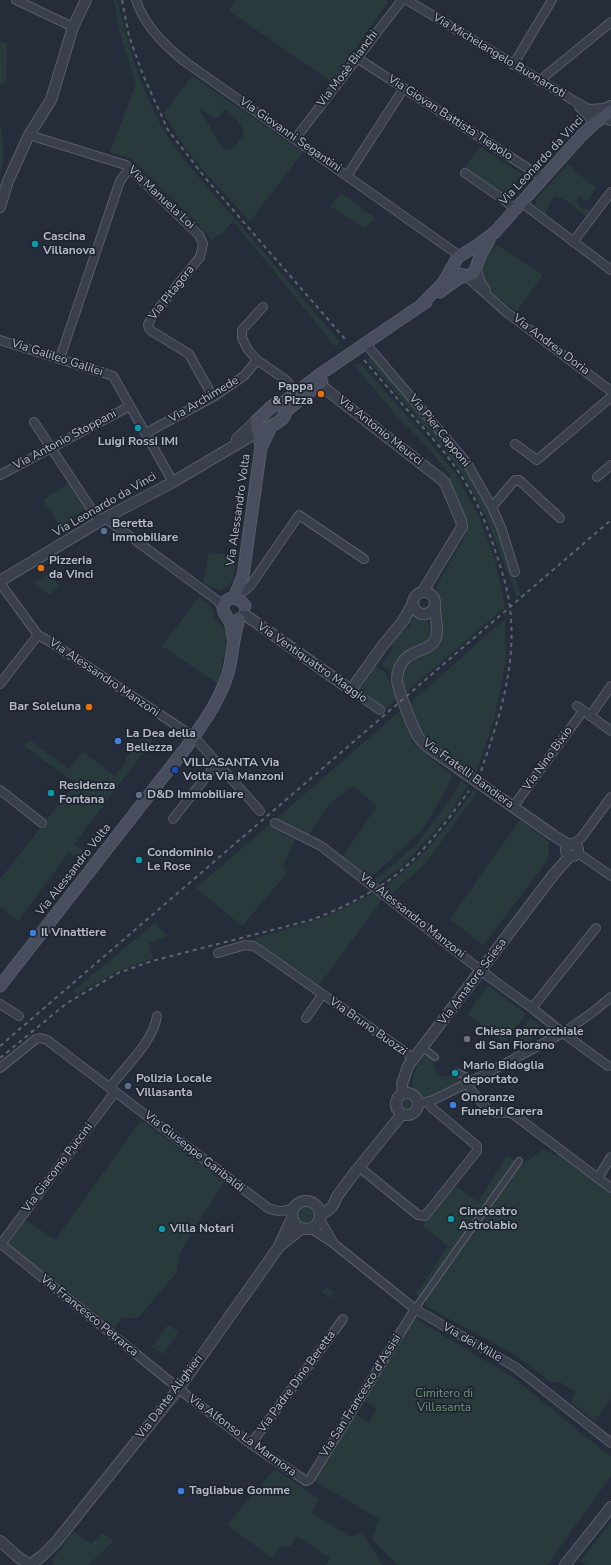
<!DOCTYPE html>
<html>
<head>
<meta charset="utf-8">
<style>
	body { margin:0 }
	canvas { display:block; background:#262d3a }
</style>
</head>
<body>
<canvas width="611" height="1565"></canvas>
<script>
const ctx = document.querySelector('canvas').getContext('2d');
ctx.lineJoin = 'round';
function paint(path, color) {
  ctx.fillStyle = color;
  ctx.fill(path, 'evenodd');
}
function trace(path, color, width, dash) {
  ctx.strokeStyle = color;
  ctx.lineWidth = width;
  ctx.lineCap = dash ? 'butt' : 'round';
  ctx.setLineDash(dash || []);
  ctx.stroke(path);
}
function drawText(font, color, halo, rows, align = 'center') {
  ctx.font = font + ' "Nunito Sans",sans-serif';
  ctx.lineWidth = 3.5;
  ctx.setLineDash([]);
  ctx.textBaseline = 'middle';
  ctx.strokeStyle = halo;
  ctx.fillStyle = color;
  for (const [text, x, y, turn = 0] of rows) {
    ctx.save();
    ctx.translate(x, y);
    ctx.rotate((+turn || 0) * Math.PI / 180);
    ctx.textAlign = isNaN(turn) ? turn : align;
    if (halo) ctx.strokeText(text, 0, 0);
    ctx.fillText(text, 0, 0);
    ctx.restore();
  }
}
paint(new Path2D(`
	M114 0H117C127 40 139 83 158 120 180 160 213 193 242 227 275 265 307 304 340 342L335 346 233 221 223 232 211 240 208 234 131 158 110 152 136 84 121 37Z
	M236 0H385L388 2 332 82 229 11Z
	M0 41 7 43 6 79 5 83 0 84Z
	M192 76 303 152 250 221C219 187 185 155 164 113ZM199 108C207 110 209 119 219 117L224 109C233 115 242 123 244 134 239 142 235 148 226 151L220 145Z
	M0 125C5 142 4 160 0 176Z
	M480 147 522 174 499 201 461 176 466 170 464 168Z
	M568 164 575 169 574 171 597 188 586 202 579 196 576 201 580 207 589 210 590 212 586 216 564 199 554 196 545 213C539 208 533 206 537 198Z
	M341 193 375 218 364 228 330 206Z
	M497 245 543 275 517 311C501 301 474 281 484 259 487 253 492 249 497 245Z
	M370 356 467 468 492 516 520 592V595L517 597 485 514 462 473 436 439 367 359Z
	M360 363 427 439 455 473 479 516 495 561 505 607 405 693C400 677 403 662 420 656 424 654 431 653 434 650 437 648 441 640 442 637 447 621 436 605 437 589 438 581 445 571 449 564 454 555 467 538 467 528 466 514 454 493 446 481L451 476 425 444 397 416 354 365Z
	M275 409 280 410V416L264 425 261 421Z
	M70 482 87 508 60 526 43 500Z
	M209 552 237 556 233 581 220 591 203 583Z
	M49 574 60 586 49 595 34 582Z
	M199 597 210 606 213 611 214 617 225 630 226 635 225 650 218 684 162 646Z
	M420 618 426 620C442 651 413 641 400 655 394 661 393 668 392 676L388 669 382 665 394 648 389 645 399 634 411 625 407 623 413 619Z
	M505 619 506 660 494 721 475 774 434 746 421 733 409 704Z
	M375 666 385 672 397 699 384 711 378 707 380 704 360 689Z
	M401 710 413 744 452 775 444 794 421 831 375 874 366 877 341 859 377 806 353 786 329 804 308 836 275 820Z
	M144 735 152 741 74 844 92 858 87 865 69 852 18 921 0 907V879L76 783 24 746 30 740 69 769 83 752 115 776 127 761 125 760Z
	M461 780 467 786 452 811 423 844 401 867 376 885 374 881 416 845 454 794Z
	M474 790 477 793 424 865 390 895 382 889C421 860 446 829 474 790Z
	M520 820 549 842 548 860 483 945 450 919Z
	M270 824 274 829 295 840 283 866 287 873 242 926 196 888Z
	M376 892 383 898 319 985 256 941 257 938 326 917Z
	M155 923 167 936 149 943 153 958 118 971 76 994 73 991Z
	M488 986 526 1014 504 1042 467 1014Z
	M530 1018 541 1026 525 1047 515 1039Z
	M426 1055 434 1060C432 1068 436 1074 444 1077L454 1074 462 1081C453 1086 429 1102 420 1096 417 1095 415 1091 413 1089 411 1074 417 1065 426 1055Z
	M402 1103a5 5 0 1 1 10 0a5 5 0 1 1-10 0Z
	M141 1120 224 1182 190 1235 180 1253 176 1273 138 1318H122L114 1328 8 1243 26 1220 55 1240Z
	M544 1149 556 1156 560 1153 611 1194V1398L595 1421 571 1402 576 1392 560 1382 552 1383 517 1356 426 1306V1300L414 1293 420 1289 448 1246 423 1226 455 1185 478 1202 506 1156 522 1165Z
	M296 1214a9 9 0 1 1 18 0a9 9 0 1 1-18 0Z
	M326 1286 334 1293 331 1298 322 1292Z
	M414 1316 424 1324 511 1376 611 1457V1476L547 1565H398L372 1539 379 1519 313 1480 355 1414 369 1422 377 1409 363 1400Z
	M168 1325 179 1332 163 1354 152 1347Z
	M275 1469 319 1499 311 1513 351 1537 361 1532 383 1565H326L330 1558 297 1536 290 1546 280 1547 272 1558 227 1525Z
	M611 1522V1565H586L580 1561Z
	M74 1531 91 1544 102 1533 113 1541 88 1565H53V1559Z`), '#293a3c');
const pedestrian = new Path2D(`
	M423 1048 435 1057
	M456 1072 474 1080
	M415 1309 519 1161`);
const minor = new Path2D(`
	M16 0 73 27
	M136 0C144 25 164 45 184 61L460 256
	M407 0 571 99 594 112 601 118 611 121
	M357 58 543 178
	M513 65 552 0
	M539 81 611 22
	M579 107 595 123
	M590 109 603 108 611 105
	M29 135 126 165 199 235 203 244 200 257 151 318 148 325 150 330 189 354 213 397
	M295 139 402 0
	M465 173 504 200 515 209
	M347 176 404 88
	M521 202 611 270
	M573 242 611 192
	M477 269 480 281 486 290
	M466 276 506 312 611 391
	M263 307 242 330V338L248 350 257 360 286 380 295 392
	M0 340 113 376 173 482
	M366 344 467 463 492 507 502 530 515 572
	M60 358 120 181 129 169
	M34 422 100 522
	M146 433 213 397 244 376 257 360
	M515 444 537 460 611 397
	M0 475 130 406
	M597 477 611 465
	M492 507 515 480H519L560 518
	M105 518 218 601 223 608
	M0 583 38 635 49 641 194 737 260 811
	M244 591 250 586 299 515 364 559
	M0 684 38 635
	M351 690 380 710
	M577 706 611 731
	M590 716 611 686
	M0 790 42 823
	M513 807 583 711
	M173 819 216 764
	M275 823 321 846 492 979 532 1008 563 1033 608 1066
	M573 844 582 837 611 797
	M578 853 611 876
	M218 953 245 945 254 946 408 1054 413 1060
	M0 1004 19 1016
	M532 1008 596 928
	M306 1018 322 995
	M0 1068 36 1039 40 1038 47 1040 268 1208C278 1212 285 1212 294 1207
	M466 1084 489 1111C497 1114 505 1111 513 1114L611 1188
	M110 1087C125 1067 153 1042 157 1016
	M418 1104 433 1100 466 1084 563 1033 593 1012 611 997
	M359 1167 418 1215 425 1216 477 1151V1146L431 1107 428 1102
	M598 1178 611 1157
	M319 1218 333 1242
	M310 1228 333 1243 415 1309 515 1367 611 1443
	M0 1243 189 1397 251 1444 306 1481 310 1479 415 1309
	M1 1244 115 1092
	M251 1444 343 1319`);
const tertiary = new Path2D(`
	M0 207 8 181 29 135 51 100 73 27 86 0
	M319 384 441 479 445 483 461 521 462 527 423 591
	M237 439 256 421
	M0 581 105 518 173 482 261 430
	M413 603a11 11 0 1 1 22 0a11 11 0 1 1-22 0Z
	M435 604C434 615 440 630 435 640 429 651 412 650 404 660 400 665 397 673 397 680 398 690 412 725 417 735 420 740 424 744 429 748L553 835 569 845
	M244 614 351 690 383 645 403 621 413 603
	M566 850a6 6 0 1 1 12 0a6 6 0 1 1-12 0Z
	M396 1104a11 11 0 1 1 22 0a11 11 0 1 1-22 0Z
	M403 1094 402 1084 408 1066 554 874 570 856
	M292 1215a14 14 0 1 1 28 0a14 14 0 1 1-28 0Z
	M320 1216 332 1207 338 1195 352 1176 402 1114
	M281 1245 302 1228
	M0 1541 18 1557 27 1563
	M35 1561 42 1556 56 1542 179 1388 278 1248 292 1218
	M565 1565 611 1507`);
const secondary = new Path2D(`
	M460 274 467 276 474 273 481 254 489 240
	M440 292 459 278 466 276
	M421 305 443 283 458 257 478 245 495 232 582 135 595 123 611 111
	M280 405 322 373 426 302
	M285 412 322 382
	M257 428 261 430C272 426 298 416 278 404L272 406 256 421 261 447
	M234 598 243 576 261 447 272 425
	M233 637C232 632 232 627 230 622 228 617 223 614 223 608 224 595 240 596 245 606
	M0 986 188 745C204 722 220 700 228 673 233 655 233 636 239 619`);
trace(pedestrian, '#575d69', 8);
trace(minor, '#575d69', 10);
trace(tertiary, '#575d69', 12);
trace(secondary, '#575d69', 13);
trace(pedestrian, '#393f4b', 5.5);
trace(minor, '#393f4b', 8);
trace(tertiary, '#393f4b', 10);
trace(secondary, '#484e5d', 11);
trace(new Path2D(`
	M122 0 129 36 143 75 168 130 207 180 345 339
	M364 360C383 382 401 403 420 424 434 440 448 456 460 474 476 498 487 525 496 553 502 571 508 590 510 609 517 665 499 719 481 771
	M0 1046 611 520
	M0 1058 67 1003 118 973 152 961 311 920C341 909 380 890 404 868 429 846 449 818 469 791`), '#5c6371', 2, [4, 4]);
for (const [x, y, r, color] of [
	[35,244,4,"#0f9aa8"],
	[321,394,4,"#e8710a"],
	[138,428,4,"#0f9aa8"],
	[104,531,4,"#5c6f8a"],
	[41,568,4,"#e8710a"],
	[89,707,4,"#e8710a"],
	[118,741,4,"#3f7fe0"],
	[175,770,4,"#1a4fb4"],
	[51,793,4,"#0f9aa8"],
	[139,795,4,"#5c6f8a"],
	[139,860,4,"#0f9aa8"],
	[33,933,4,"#3f7fe0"],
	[467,1039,4,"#6b7280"],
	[455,1073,4,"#0f9aa8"],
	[128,1086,4,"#5c6f8a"],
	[453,1105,4,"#3f7fe0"],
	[451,1219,4,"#0f9aa8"],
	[162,1229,4,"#0f9aa8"],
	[181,1491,4,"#3f7fe0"]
]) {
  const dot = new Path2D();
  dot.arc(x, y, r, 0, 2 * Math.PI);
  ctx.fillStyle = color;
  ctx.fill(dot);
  trace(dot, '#1e2430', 1.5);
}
drawText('12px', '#b5bbc6', '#1e2430', [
	["Via Michelangelo Buonarroti",499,56,31],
	["Via Mosè Bianchi",348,69,-53],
	["Via Giovan Battista Tiepolo",450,118,33],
	["Via Giovanni Segantini",290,135,35],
	["Via Leonardo da Vinci",542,161,-47],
	["Via Manuela Loi",161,198,43],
	["Via Pitagora",172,293,-52],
	["Via Andrea Doria",551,345,37],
	["Via Galileo Galilei",57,358,18],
	["Via Archimede",204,400,-31],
	["Via Antonio Meucci",380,431,38],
	["Via Pier Capponi",439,431,51],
	["Via Antonio Stoppani",65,440,-28],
	["Via Leonardo da Vinci",105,505,-30],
	["Via Alessandro Volta",239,510,-82],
	["Via Ventiquattro Maggio",312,663,35],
	["Via Alessandro Manzoni",104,678,34],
	["Via Nino Bixio",548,759,-54],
	["Via Fratelli Bandiera",468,774,36],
	["Via Alessandro Volta",74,870,-52],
	["Via Alessandro Manzoni",412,916,38],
	["Via Amatore Sciesa",473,982,-53],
	["Via Bruno Buozzi",368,1027,35],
	["Via Giuseppe Garibaldi",194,1152,38],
	["Via Giacomo Puccini",58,1168,-53],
	["Via Francesco Petrarca",89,1316,39],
	["Via dei Mille",472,1343,30],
	["Via Padre Dino Beretta",297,1382,-54],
	["Via San Francesco d'Assisi",361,1396,-58],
	["Via Dante Alighieri",170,1397,-53],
	["Via Alfonso La Marmora",242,1436,36]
]);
drawText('bold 12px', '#b5bbc6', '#1e2430', [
	["Cascina",43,237],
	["Villanova",43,251],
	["Pappa",313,387,"right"],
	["& Pizza",313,401,"right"],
	["Luigi Rossi IMI",138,442,"center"],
	["Beretta",112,524],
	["Immobiliare",112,538],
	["Pizzeria",49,561],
	["da Vinci",49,575],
	["Bar Soleluna",81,707,"right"],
	["La Dea della",126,734],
	["Bellezza",126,748],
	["VILLASANTA Via",183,763],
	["Volta Via Manzoni",183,777],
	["Residenza",59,786],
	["Fontana",59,800],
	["D&D Immobiliare",147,795],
	["Condominio",147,853],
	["Le Rose",147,867],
	["Il Vinattiere",41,933],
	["Chiesa parrocchiale",475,1032],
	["di San Fiorano",475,1046],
	["Mario Bidoglia",463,1066],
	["deportato",463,1080],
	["Polizia Locale",136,1079],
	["Villasanta",136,1093],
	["Onoranze",461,1098],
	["Funebri Carera",461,1112],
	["Cineteatro",459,1212],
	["Astrolabio",459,1226],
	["Villa Notari",170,1229],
	["Tagliabue Gomme",189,1491]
], 'left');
drawText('12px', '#6e957a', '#1e2430', [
	["Cimitero di",444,1394],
	["Villasanta",444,1408]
]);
</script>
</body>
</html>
